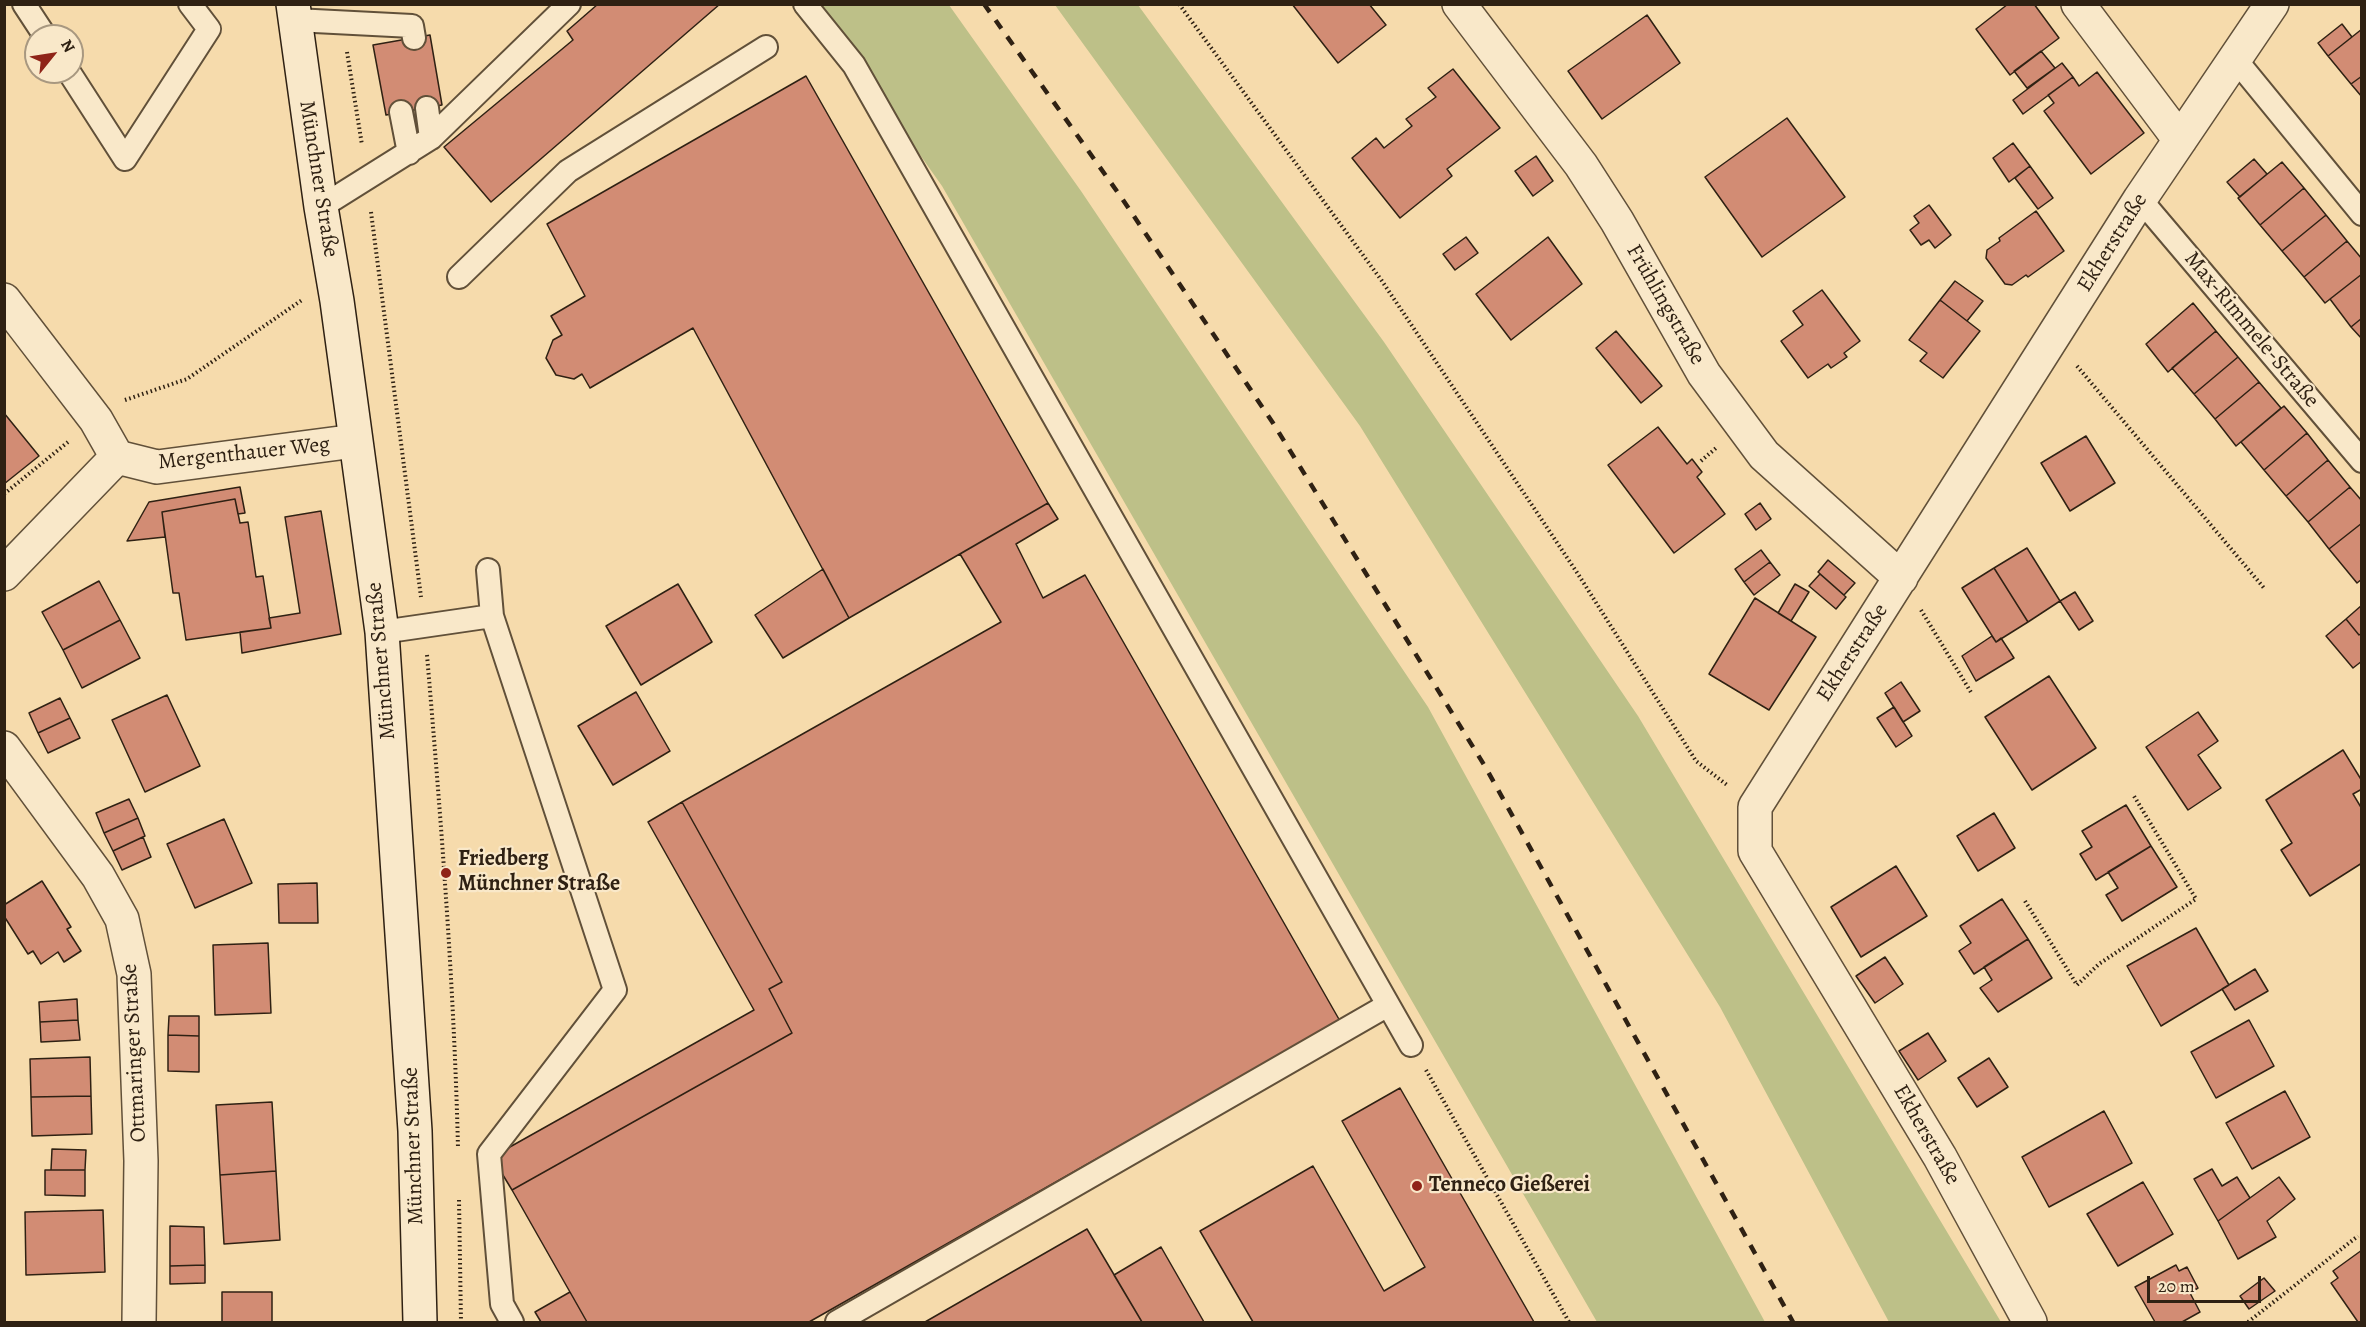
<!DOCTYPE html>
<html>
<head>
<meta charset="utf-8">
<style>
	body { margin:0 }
	#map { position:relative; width:2366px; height:1327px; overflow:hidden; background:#f6dbac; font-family:Alegreya,serif }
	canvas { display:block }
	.frame { position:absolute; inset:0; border:6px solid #2f2113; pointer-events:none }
	.north { position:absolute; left:24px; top:24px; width:60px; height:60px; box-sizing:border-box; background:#f9e8c9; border:2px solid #a89880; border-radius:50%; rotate:60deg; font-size:16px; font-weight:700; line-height:24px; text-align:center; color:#2f2113 }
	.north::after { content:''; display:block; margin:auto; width:21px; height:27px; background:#8f2418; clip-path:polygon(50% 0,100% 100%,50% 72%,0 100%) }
	.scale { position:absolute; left:2147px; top:1276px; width:114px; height:27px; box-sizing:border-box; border:3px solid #2f2113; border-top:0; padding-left:8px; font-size:18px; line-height:21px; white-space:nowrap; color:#2f2113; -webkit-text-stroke:4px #f9e8c9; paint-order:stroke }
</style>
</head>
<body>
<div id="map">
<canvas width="2366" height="1327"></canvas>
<div class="frame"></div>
<div class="north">N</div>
<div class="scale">20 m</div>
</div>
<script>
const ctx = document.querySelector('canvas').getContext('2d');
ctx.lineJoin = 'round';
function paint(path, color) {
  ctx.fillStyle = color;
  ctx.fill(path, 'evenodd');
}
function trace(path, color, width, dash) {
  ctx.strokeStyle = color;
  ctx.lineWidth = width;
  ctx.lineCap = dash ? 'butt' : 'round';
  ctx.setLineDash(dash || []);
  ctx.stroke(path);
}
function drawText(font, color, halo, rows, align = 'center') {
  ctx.font = font + ' Alegreya,serif';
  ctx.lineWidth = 4.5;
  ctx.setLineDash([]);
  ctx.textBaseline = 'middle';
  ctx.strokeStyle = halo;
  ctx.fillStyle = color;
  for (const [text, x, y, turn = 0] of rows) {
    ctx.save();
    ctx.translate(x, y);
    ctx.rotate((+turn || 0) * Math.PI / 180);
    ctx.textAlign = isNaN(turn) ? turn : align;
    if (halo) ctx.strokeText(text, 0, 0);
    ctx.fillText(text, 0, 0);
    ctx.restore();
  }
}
paint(new Path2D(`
	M814 5H949L1081 191 1428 707 1765 1322H1597L942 186Z
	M1055 5H1138L1384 342 1638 716 2001 1322H1889L1720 1007 1360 426Z`), '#bdc088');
const building = new Path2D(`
	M598 4H720L491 202 444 147 573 40 567 31Z
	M1292 4H1369L1386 25 1338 63Z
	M2008 4H2034L2059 38 2010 75 1976 29Z
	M1647 15 1680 63 1602 119 1568 71Z
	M2342 24 2352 37 2328 56 2318 43Z
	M2362 29V76L2351 84 2328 56Z
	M430 35 442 105 386 115 373 45Z
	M2041 51 2055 68 2027 88 2014 71Z
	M2062 63 2073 77 2023 114 2013 100Z
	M1453 69 1500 128 1447 169 1452 176 1400 218 1352 158 1376 138 1384 148 1412 126 1406 119 1436 97 1428 88Z
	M2097 72 2144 133 2091 174 2044 111 2054 103 2048 95 2073 77 2079 86Z
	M806 76 1048 503 849 618 693 328 590 388 582 374 574 379 556 375 546 358 553 340 562 335 551 316 585 296 547 224Z
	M2362 76V97L2351 84Z
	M1787 118 1845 197 1762 257 1705 177Z
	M2013 143 2030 166 2009 182 1993 158Z
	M1536 156 1553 181 1533 196 1515 171Z
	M2254 159 2267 174 2240 197 2227 182Z
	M2282 162 2304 188 2260 225 2238 198Z
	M2030 166 2053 198 2038 209 2015 178Z
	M2304 188 2326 215 2282 251 2260 225Z
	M1929 205 1951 235 1935 248 1929 240 1921 245 1910 230 1919 223 1914 216Z
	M2036 211 2064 251 2028 277 2026 275 2012 285 2005 284 1986 258 1987 250 2000 241 1999 238Z
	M2326 215 2347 241 2304 277 2282 251Z
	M1466 237 1478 253 1455 270 1443 254Z
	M1548 237 1582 284 1511 340 1476 294Z
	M2347 241 2362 259V274L2325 303 2304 277Z
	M2362 274V318L2351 327 2330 299Z
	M1955 281 1983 301 1967 321 1940 300Z
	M1822 290 1860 341 1844 353 1847 357 1831 368 1828 364 1808 378 1781 341 1803 325 1793 311Z
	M1940 300 1980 331 1943 378 1920 361 1927 353 1909 340Z
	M2193 303 2216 331 2168 372 2146 344Z
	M2362 318V339L2351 327Z
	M1616 331 1662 386 1641 403 1596 348Z
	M2216 331 2238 357 2194 394 2172 368Z
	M2238 357 2259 382 2215 419 2194 394Z
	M2259 382 2281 408 2236 446 2215 419Z
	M2284 406 2307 433 2264 470 2241 442Z
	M4 413 39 456 4 484Z
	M1658 427 1687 464 1692 459 1702 472 1697 477 1725 514 1674 553 1608 465Z
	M2307 433 2328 460 2286 496 2264 470Z
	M2086 436 2115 483 2070 511 2041 463Z
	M2328 460 2350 487 2308 522 2286 496Z
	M240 487 245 513 238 514 235 499 162 512 165 537 127 541 149 502Z
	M2350 487 2362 501V523L2329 549 2308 522Z
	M235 499 240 523 248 522 256 577 263 576 271 628 186 640 179 593H173L162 512Z
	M1048 503 1058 519 1016 544 1043 598 1085 575 1340 1021 809 1322H587L512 1190 792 1033 769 989 782 982 682 802 1001 622 960 554Z
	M1760 503 1771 519 1756 530 1745 514Z
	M321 511 341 634 242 653 240 632 271 628 269 618 300 613 285 517Z
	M2362 523V579L2357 583 2329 549Z
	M2027 548 2060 601 2028 622 1994 568Z
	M1761 550 1770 562 1744 582 1735 569Z
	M1828 560 1855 583 1844 595 1818 572Z
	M1770 562 1780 575 1754 595 1744 582Z
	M1994 568 2028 622 1996 642 1962 588Z
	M823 569 849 618 783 658 755 615Z
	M1820 574 1846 597 1836 609 1809 586Z
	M99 581 120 620 63 650 42 612Z
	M678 584 712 642 641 685 606 626Z
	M1795 584 1809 592 1791 621 1778 613Z
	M2075 592 2093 621 2079 630 2060 601Z
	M1755 598 1816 637 1769 710 1709 674Z
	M2362 605V633L2359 635 2346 619Z
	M2346 619 2359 635 2362 633V661L2353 668 2326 636Z
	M120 620 140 658 82 688 63 650Z
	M1992 636 1996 642 2001 638 2014 658 1976 681 1962 656Z
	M2049 676 2096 748 2032 790 1985 717Z
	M1901 682 1920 711 1903 722 1885 693Z
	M636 692 670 751 613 785 578 726Z
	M167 695 200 766 145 792 112 720Z
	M60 698 70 718 38 733 29 713Z
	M1894 707 1912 736 1896 747 1877 718Z
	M2198 712 2218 741 2198 755 2221 788 2188 810 2146 747Z
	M70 718 80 738 48 753 38 733Z
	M2343 750 2362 781V789L2353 794 2362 809V863L2310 896 2281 850 2292 843 2266 800Z
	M129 799 138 818 104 833 96 813Z
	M682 802 782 982 769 989 792 1033 512 1190 492 1157 754 1010 648 822Z
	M2126 805 2151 846 2096 880 2080 854 2092 847 2082 831Z
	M1994 813 2015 848 1978 871 1957 836Z
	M138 818 145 836 113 851 104 833Z
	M224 819 252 883 195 908 167 844Z
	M143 837 151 857 122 870 113 851Z
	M2151 846 2177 887 2122 921 2106 895 2118 888 2108 872Z
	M1896 866 1927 916 1861 957 1831 907Z
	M42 881 71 927 67 929 81 951 64 962 58 952 41 964 33 951 28 954 4 916V905Z
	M317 883 318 923H279L278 884Z
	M2002 899 2028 939 1974 974 1959 951 1971 943 1960 926Z
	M2196 928 2229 985 2161 1026 2127 966Z
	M2028 939 2052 978 1998 1012 1980 988 1992 980 1984 967Z
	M268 943 271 1013 215 1015 213 945Z
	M1885 957 1903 984 1875 1003 1856 976Z
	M2255 969 2268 991 2235 1010 2222 989Z
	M77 999 78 1020 40 1022 39 1002Z
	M169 1016H199V1036L168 1035Z
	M78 1020 80 1040 41 1042 40 1022Z
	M2249 1020 2274 1066 2216 1098 2191 1052Z
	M1928 1033 1946 1061 1918 1080 1899 1051Z
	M168 1035 199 1036V1072L168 1071Z
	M90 1057 91 1096 31 1097 30 1059Z
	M1989 1058 2008 1087 1977 1107 1958 1078Z
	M1400 1088 1534 1322H1253L1200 1231 1313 1166 1384 1291 1425 1267 1342 1121Z
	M2285 1091 2310 1137 2252 1169 2226 1123Z
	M91 1096 92 1134 32 1136 31 1097Z
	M272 1102 276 1171 220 1175 216 1105Z
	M2104 1111 2132 1163 2049 1207 2022 1157Z
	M52 1149 86 1150 85 1170H51Z
	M2212 1169 2222 1186 2237 1177 2250 1198 2218 1221 2194 1179Z
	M45 1170H85V1196L45 1195Z
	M276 1171 280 1240 224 1244 220 1175Z
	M2279 1177 2295 1199 2267 1221 2276 1237 2238 1259 2218 1221Z
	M2143 1182 2173 1234 2118 1266 2087 1214Z
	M103 1210 105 1272 26 1275 25 1212Z
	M170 1226 204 1227 205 1265 170 1266Z
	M1087 1229 1142 1322H925Z
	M1161 1247 1204 1322H1142L1114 1275Z
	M2362 1250V1322H2358L2331 1283 2338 1278 2333 1271Z
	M205 1265V1283L170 1284V1266Z
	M2176 1265 2179 1271 2187 1267 2198 1288 2190 1293 2200 1312 2182 1322H2155L2135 1287Z
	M2264 1278 2275 1291 2249 1309 2240 1296Z
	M222 1292H272V1322H222Z
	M570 1292 587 1322H541L535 1312Z`);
paint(building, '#d28c74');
trace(building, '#2f2113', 1.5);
const lane = new Path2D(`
	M24 4 45 36
	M805 4 854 65 1411 1045
	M295 20 412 26 414 38
	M2236 60 2362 214
	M69 72 125 159 209 29 190 4
	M427 108 431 138
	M401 112 409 153
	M2140 199 2362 461
	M321 207 431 138 569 4
	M459 277 568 171 766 47
	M488 570 492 616 615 990 489 1154 502 1304 512 1322
	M382 632 492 616
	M837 1322 1388 1005`);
const street = new Path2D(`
	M1459 4 1581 165 1617 221 1704 374 1764 455 1901 578
	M2078 4 2180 140
	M4 300 96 420 117 457
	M117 457 157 467 355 441
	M4 574 117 457
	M4 748 98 876 122 919 134 974 141 1161 139 1322
	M2030 1322 1940 1157 1755 851V807L2140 199 2272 4`);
const secondary = new Path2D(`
	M293 4 321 207 337 301 382 632 415 1131 420 1322`);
trace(lane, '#615039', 26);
trace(street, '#615039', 36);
trace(secondary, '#2f2113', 36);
trace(new Path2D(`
	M1179 4 1382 281 1578 574 1696 761 1727 785
	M347 52 362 145
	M371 212 421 597
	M2077 366 2264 588
	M125 400 187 379 302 300
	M1701 461 1716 448
	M4 494 68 442
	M1921 610 1972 694
	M427 655C441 820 454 983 458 1148
	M2025 901 2077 985 2099 964 2196 899 2134 796
	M1426 1070 1569 1322
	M459 1200 461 1322
	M2248 1322 2358 1236`), '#2f2113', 4, [1.5, 3]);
trace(lane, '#f9e8c9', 22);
trace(street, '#f9e8c9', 33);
trace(secondary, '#f9e8c9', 33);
trace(new Path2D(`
	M984 4 1121 197 1273 423 1486 768 1793 1322`), '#2f2113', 4.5, [10, 10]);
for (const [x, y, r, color] of [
	[446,873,6,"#8f2418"],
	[1417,1186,6,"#8f2418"]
]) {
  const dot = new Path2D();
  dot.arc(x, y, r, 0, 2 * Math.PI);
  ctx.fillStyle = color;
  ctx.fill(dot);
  trace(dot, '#f9e8c9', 2);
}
drawText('22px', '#2f2113', '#f9e8c9', [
	["Münchner Straße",318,179,81],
	["Ekherstraße",2113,243,-58],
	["Frühlingstraße",1665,305,60],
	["Max-Rimmele-Straße",2251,330,50],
	["Mergenthauer Weg",244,454,-6],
	["Ekherstraße",1853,653,-57],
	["Münchner Straße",382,661,-95],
	["Ottmaringer Straße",135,1053,-93],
	["Ekherstraße",1926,1135,60],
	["Münchner Straße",414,1146,-92]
]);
drawText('bold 22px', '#2f2113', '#f9e8c9', [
	["Friedberg",458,860],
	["Münchner Straße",458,885],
	["Tenneco Gießerei",1429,1186]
], 'left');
</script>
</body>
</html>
